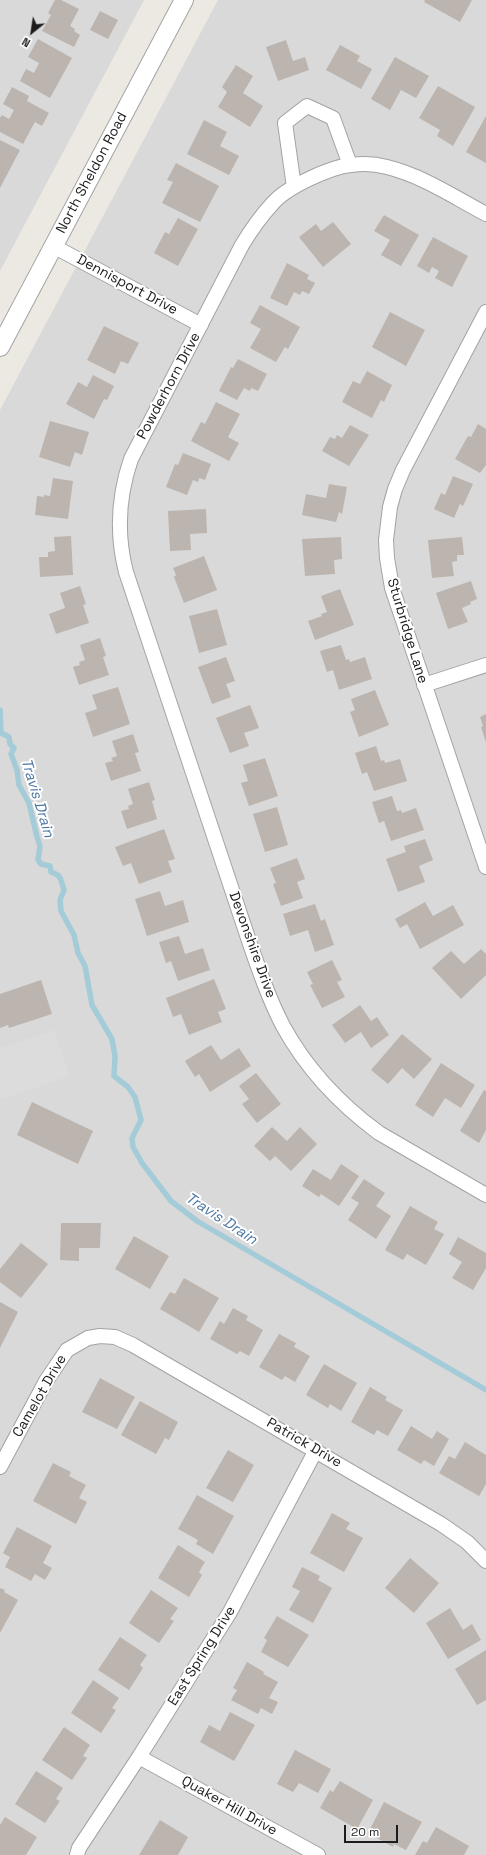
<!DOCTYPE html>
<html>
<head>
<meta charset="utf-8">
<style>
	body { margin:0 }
	#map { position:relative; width:486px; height:1855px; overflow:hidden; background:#ece9e2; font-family:"Space Grotesk",sans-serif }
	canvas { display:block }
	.north { position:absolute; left:12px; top:12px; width:40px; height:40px; -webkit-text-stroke:3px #fff; paint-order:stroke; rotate:210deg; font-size:11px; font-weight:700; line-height:16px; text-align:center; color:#1c1c1c }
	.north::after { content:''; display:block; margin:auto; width:14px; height:18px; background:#1c1c1c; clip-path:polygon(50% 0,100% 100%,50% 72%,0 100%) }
	.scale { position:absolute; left:344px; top:1825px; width:54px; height:18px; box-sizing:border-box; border:2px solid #1c1c1c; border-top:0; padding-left:5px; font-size:12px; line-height:14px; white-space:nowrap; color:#1c1c1c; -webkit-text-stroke:3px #fff; paint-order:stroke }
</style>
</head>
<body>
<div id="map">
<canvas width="486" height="1855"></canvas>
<div class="north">N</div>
<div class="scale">20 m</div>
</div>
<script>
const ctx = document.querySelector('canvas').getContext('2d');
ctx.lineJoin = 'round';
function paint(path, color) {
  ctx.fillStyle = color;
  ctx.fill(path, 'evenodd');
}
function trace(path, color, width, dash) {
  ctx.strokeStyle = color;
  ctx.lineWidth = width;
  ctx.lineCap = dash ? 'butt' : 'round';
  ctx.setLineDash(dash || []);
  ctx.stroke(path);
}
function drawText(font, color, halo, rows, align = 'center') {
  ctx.font = font + ' "Space Grotesk",sans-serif';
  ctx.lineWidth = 4;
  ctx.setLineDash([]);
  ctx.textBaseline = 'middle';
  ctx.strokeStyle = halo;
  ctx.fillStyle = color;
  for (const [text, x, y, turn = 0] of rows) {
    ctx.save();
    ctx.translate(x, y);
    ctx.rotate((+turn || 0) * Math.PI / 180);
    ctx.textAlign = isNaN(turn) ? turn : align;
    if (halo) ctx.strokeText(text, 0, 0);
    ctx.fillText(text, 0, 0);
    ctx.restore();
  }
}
paint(new Path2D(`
	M0 0H144L0 271Z
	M218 0H486V1855H0V410Z`), '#dad9d9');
paint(new Path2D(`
	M54 1030 70 1076 0 1100V1048Z`), '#dcdcdc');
trace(new Path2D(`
	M0 710 1 733 9 737 10 744 14 748 11 754 17 770 19 785 29 803 37 837 40 846 38 860 41 864 50 866 51 872 58 875 61 880 64 890 60 900 61 911 74 935 78 953 85 966 92 1005 112 1039 115 1056 114 1076 128 1087 135 1097 141 1120 132 1138 133 1147 142 1163 171 1201 197 1221 486 1390`), '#a4cbd8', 5.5);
paint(new Path2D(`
	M55 0H61L79 9 70 26 75 29 74 31 80 35 74 47 42 31 51 15 48 13Z
	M425 0H472L460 22 424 2Z
	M100 11 118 20 108 39 90 30Z
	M38 39 72 58 50 98 20 81 26 69 34 73 39 63 28 57Z
	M286 40 293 61 305 57 309 70 278 81 266 47Z
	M340 45 360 56 357 61 372 69 361 89 326 70Z
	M395 57 429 76 416 98 401 90 390 110 371 99Z
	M236 65 253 76 243 93 263 106 250 127 218 107 227 92 222 87Z
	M438 86 475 107 453 146 437 136 440 130 419 118Z
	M12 87 29 96 27 101 49 113 42 126 35 122 23 144 0 132V118L2 115 9 119 14 110 3 104Z
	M486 116V163L466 152Z
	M204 120 227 132 220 146 239 156 229 175 187 154Z
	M0 140 20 150 0 188Z
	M176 163 219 186 200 222 162 203 173 182 167 180Z
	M384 215 419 235 401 266 381 255 390 240 374 231Z
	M178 218 198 229 178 266 154 253 165 232 169 234Z
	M333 222 351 244 323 267 299 237 316 224 321 231Z
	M433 237 468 256 452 287 435 278 439 271 432 267 429 273 417 266Z
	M287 263 309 275 307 279 315 283 309 294 302 291 300 295 294 292 287 306 270 298Z
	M260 305 300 327 288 349 285 347 276 362 250 348 261 329 250 323Z
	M390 312 425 330 406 366 372 347Z
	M104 326 139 343 128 364 121 361 115 374 87 360Z
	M238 359 267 374 258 391 251 388 250 391 244 388 237 400 219 391 231 367 233 368Z
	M367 371 392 385 384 402 381 400 372 418 342 402 353 381 360 384Z
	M93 375 114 386 107 400 104 399 94 419 66 404 78 382 87 387Z
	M216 402 240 414 228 437 239 443 229 461 191 441 201 422 205 424Z
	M50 421 89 432 82 455 75 452 70 467 39 457Z
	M478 424 486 429V465L480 473 455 459 468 436 471 437Z
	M350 425 369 435 349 466 322 451 330 437 335 439 337 435 342 438Z
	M183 453 211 464 205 480 199 478 198 482 193 480 187 495 166 487 175 464 178 465Z
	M453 476 473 484 463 506 460 504 454 518 434 509 441 493 445 495Z
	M53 478 73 481 68 519 35 515 37 496 44 497V495L50 496Z
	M329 484 347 487 342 514 339 512 336 522 302 515 306 494 326 498Z
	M206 509 207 533 190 534 191 550 170 551 168 511Z
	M71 536 73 575 40 577 39 557H48V552L55 551 54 537Z
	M341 537 342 559 334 560 335 574 305 576 302 539Z
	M462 537 464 555H457V561L452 562 454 576 432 578 428 540Z
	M204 556 217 590 184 603 174 577 176 575 173 568Z
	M471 581 477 599 470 602 471 604 462 608 468 622 448 629 436 593Z
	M80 586 86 604 83 605 89 623 56 634 49 614 65 608 60 593Z
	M340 589 354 625 315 640 308 621 322 616 321 614 327 612 321 596Z
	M217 609 227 645 199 653 189 616Z
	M100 638 106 656 103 657 109 675 79 685 73 667 80 665 79 662 85 660 80 645Z
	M341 645 346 660 349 659 350 662 365 657 372 679 339 690 333 670 327 672 320 651Z
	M226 657 235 681 226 684 231 697 212 704 198 667Z
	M118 687 130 724 93 737 85 713 97 709 92 695Z
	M375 690 389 725 359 737 350 712 355 710 351 699Z
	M250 705 259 728 244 733 249 746 230 753 216 718Z
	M486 714V742L481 727 483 726 480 717Z
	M133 734 139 752 135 753 141 771 111 781 105 763 113 761 111 758 117 756 112 741Z
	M376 746 381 761 384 760 385 763 400 759 407 781 374 791 367 772 362 774 355 753Z
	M265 758 278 796 249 806 241 783 248 781 243 765Z
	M149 782 155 800 152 801 157 819 127 829 121 811 129 809 128 806 133 804 128 789Z
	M392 796 397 811 401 810 402 813 416 808 424 830 391 841 384 821 379 823 372 802Z
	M277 807 288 845 265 852 253 814Z
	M164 829 175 859 168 861 172 872 139 884 131 863 123 866 115 847Z
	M425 839 433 860 419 866 425 882 398 892 386 859 406 852 404 846Z
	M297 858 305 879 297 882 303 898 281 906 273 884 276 883 270 868Z
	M160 891 165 906 183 900 189 922 147 936 135 899Z
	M425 902 433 916 453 905 464 925 420 949 407 924 400 928 395 919Z
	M315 904 321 921 325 919 334 945 315 952 308 930 290 936 283 914Z
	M179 936 185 954 203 948 210 970 178 981 171 961 166 963 159 942Z
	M481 949 486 954V975L461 999 432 968 451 951 464 964Z
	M332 960 342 980 337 982 345 997 322 1008 310 985 313 984 307 972Z
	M214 979 226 1009 218 1012 222 1022 189 1035 181 1014 173 1017 166 998Z
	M41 980 52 1014 9 1028 8 1025 0 1028V994Z
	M360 1005 371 1021 377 1017 389 1035 371 1048 361 1032 345 1043 332 1025Z
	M402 1034 432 1059 414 1079 402 1068 388 1084 371 1070Z
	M211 1045 221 1060 239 1048 251 1066 210 1092 199 1074 195 1077 185 1061Z
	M441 1063 475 1085 461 1108 445 1098 433 1117 415 1105Z
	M256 1073 281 1104 257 1123 242 1104 249 1099 239 1086Z
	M484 1090 486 1091V1130L479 1143 460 1131Z
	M32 1102 93 1131 78 1164 17 1135Z
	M272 1127 287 1141 300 1127 317 1144 291 1171 275 1156 270 1161 254 1146Z
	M341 1164 359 1176 339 1206 321 1194 319 1197 302 1186 313 1169 331 1180Z
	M364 1179 385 1193 376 1206 391 1216 376 1239 348 1220 359 1203 351 1198Z
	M410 1206 438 1222 434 1229 444 1234 426 1265 407 1254 403 1260 385 1250Z
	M61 1223H101L100 1248H79V1261L60 1260Z
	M134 1236 169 1256 150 1289 115 1269Z
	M458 1237 486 1253V1268L473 1290 452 1278 462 1262 449 1254Z
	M21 1243 48 1264 21 1298 0 1282V1269Z
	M184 1278 219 1298 199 1332 160 1309 170 1292 175 1294Z
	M0 1302 18 1312 0 1348Z
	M233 1308 248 1316 246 1320 263 1330 249 1356 240 1351 237 1354 210 1339 220 1321 224 1324Z
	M279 1334 296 1343 294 1347 310 1356 295 1382 285 1376 282 1380 259 1367Z
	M324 1364 357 1383 341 1411 330 1404 328 1408 306 1395Z
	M100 1378 135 1397 117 1429 82 1412Z
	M370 1387 387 1397 385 1400 403 1410 388 1436 377 1430 374 1435 351 1422Z
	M140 1401 178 1422 169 1440 165 1438 156 1454 121 1435Z
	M411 1426 432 1439 437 1431 449 1439 434 1466 424 1460 421 1464 397 1450Z
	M465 1442 486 1455V1484L479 1496 439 1473 449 1456 455 1459Z
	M228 1450 254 1465 233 1502 206 1488Z
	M53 1463 71 1472 69 1476 86 1485 79 1498 87 1502 76 1524 33 1501Z
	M197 1495 234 1516 213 1554 196 1544 198 1540 178 1529Z
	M332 1513 350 1523 346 1529 363 1538 344 1572 310 1553Z
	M17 1527 52 1546 43 1563 52 1568 45 1580 35 1574 31 1581 5 1567 10 1557 3 1553Z
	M178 1545 205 1562 199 1572 202 1575 189 1597 158 1578Z
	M410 1558 439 1583 414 1613 385 1588Z
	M302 1567 320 1576 318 1580 332 1588 313 1623 289 1610 300 1591 292 1587Z
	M0 1588 5 1590 4 1592 18 1600 0 1633Z
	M151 1590 178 1608 170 1619 174 1621 159 1643 129 1623Z
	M450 1608 463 1630 472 1624 481 1640 448 1659 426 1623Z
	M277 1616 309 1635 288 1667 261 1652 267 1640 264 1638Z
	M120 1637 147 1655 140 1665 143 1668 129 1690 98 1670Z
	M486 1650V1700L477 1705 455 1669Z
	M247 1662 264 1672 263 1674 278 1682 269 1698 278 1702 272 1714 261 1708 258 1714 231 1700 237 1690 233 1688Z
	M93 1680 119 1698 112 1708 116 1710 101 1733 71 1713Z
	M230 1712 255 1725 234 1761 200 1742 209 1725 220 1731Z
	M64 1727 90 1745 83 1756 87 1758 72 1780 42 1760Z
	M295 1750 331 1769 318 1793 299 1783 293 1792 277 1784Z
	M36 1771 63 1788 56 1799 60 1801 45 1823 15 1804Z
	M340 1781 373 1800 357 1829 320 1808 330 1790 333 1792Z
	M384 1802 422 1822 406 1850 394 1844 393 1847 368 1833Z
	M5 1817 37 1837 26 1855H0V1825Z
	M160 1820 188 1837 178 1855H139Z
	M436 1827 469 1846 464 1855H415L423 1841 427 1843Z`), '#bcb5af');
const minor = new Path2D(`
	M294 187 285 123 307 106 333 118 350 165
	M486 214C454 197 423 176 387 167 376 164 363 163 351 165 330 167 287 187 273 203 261 216 251 230 242 245L131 459C118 497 116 533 126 572L249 941C259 970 269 999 283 1026 306 1068 341 1105 379 1133L486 1195
	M53 246 201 325
	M486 312 403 470 395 489 390 507 386 540 387 558 392 588 486 867
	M424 685 486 665
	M0 1467 46 1381 67 1350 88 1338 100 1336 115 1337 133 1345 441 1524 467 1542 486 1561
	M139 1757 318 1855
	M77 1855 79 1848 139 1757 230 1612 316 1450`);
const tertiary = new Path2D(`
	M0 347 184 0`);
trace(minor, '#a3a3a3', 16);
trace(tertiary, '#a3a3a3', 20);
trace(minor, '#fff', 14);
trace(tertiary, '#fff', 18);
drawText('14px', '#1c1c1c', '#fff', [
	["North Sheldon Road",92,173,-62],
	["Dennisport Drive",127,285,28],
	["Powderhorn Drive",169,386,-62],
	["Sturbridge Lane",407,631,73],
	["Devonshire Drive",252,945,70],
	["Camelot Drive",40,1396,-60],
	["Patrick Drive",304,1443,30],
	["East Spring Drive",202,1656,-58],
	["Quaker Hill Drive",229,1806,29]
]);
drawText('italic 15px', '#4f78a4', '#fff', [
	["Travis Drain",37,798,73],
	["Travis Drain",221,1219,33]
]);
</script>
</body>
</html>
